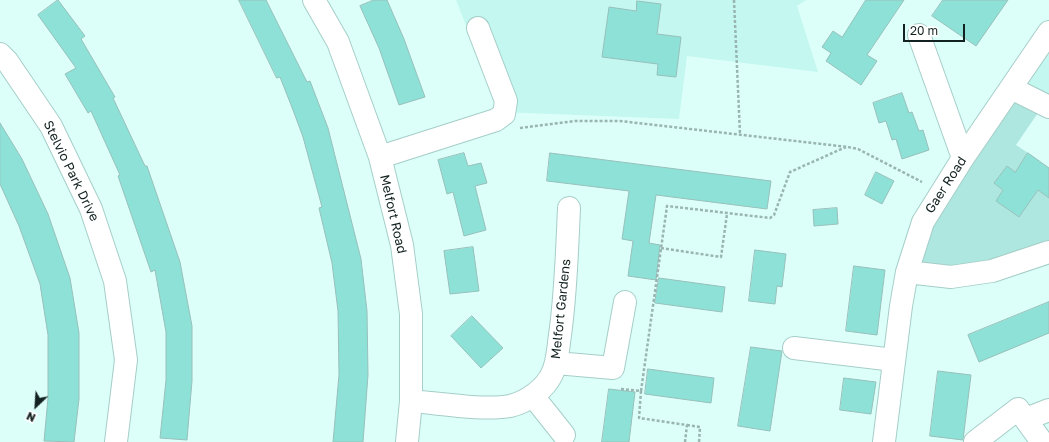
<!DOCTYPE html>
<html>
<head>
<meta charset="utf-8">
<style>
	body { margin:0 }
	#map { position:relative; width:1049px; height:442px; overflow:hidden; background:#ddfffa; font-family:"Golos Text",sans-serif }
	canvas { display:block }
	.north { position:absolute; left:16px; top:386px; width:40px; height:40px; -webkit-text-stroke:3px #fff; paint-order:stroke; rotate:205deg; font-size:11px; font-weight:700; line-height:16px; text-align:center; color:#122220 }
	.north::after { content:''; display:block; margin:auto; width:14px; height:18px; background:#122220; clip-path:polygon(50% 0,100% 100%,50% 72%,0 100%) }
	.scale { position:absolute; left:903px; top:24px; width:62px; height:18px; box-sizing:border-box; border:2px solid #122220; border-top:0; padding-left:5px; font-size:12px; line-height:14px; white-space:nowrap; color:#122220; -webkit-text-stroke:3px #fff; paint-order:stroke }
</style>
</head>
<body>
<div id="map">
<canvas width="1049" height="442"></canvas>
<div class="north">N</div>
<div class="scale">20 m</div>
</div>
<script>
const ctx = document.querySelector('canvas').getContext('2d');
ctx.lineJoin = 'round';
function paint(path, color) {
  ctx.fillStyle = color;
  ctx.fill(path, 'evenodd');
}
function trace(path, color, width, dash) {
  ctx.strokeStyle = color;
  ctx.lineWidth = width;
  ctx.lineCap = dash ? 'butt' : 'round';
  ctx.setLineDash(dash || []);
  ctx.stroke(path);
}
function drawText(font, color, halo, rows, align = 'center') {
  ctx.font = font + ' "Golos Text",sans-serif';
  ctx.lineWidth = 4;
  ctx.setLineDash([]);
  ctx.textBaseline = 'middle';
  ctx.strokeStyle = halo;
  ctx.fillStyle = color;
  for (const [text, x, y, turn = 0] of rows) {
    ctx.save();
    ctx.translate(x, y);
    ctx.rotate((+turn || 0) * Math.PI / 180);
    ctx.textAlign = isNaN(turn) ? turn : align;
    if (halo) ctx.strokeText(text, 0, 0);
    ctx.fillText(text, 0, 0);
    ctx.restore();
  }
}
paint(new Path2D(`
	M456 0H806L797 6 818 72 687 56 679 119 500 112Z
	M1049 32V107L1011 88Z`), '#c3f7f0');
paint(new Path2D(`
	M1011 88 1044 104 1016 145 1028 153 1015 172 1007 166 994 183 1003 190 996 201 1019 217 1038 190 1049 198V252L1041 255 907 272Z`), '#aee7e0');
const building = new Path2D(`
	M58 0 85 36 81 39 115 97 113 98 145 166H147L180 262 192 326V381L187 440 160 438 166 380V332L155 270 151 272 118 176 120 175 91 111 88 113 65 74 76 68 38 15Z
	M239 0H266L307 82 310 81 328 128 361 259 367 311 368 375 363 442H333L339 375 338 311 332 263 319 208 322 207 303 137 293 110 280 77 277 78Z
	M374 0H387L404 39 425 97 399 105 379 48 360 6Z
	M866 0H904L867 55 877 61 861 85 826 61 831 53 822 47 833 31 842 37Z
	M943 0H1008L976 46 932 16Z
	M637 1 661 4 657 34 681 37 676 77 657 75 658 64 602 57 609 7 636 11Z
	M902 93 909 113 912 112 919 131 923 130 929 150 902 159 896 139 892 140 886 121 879 123 873 103Z
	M0 123 22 159 48 214 70 278 79 333V399L74 442 44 441 48 398V335L40 284 19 226 0 184Z
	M464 153 468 166 481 163 487 183 475 186 486 230 464 236 453 192 447 194 438 160Z
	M550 153 771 181 767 209 656 195 649 243 660 245 656 280 628 276 633 241 622 239 629 191 547 181Z
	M1028 153 1049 168V198L1038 190 1019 217 996 201 1003 190 994 183 1007 166 1015 172Z
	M876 172 894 181 882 204 865 195Z
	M837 208 838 224 814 226 813 210Z
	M473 247 479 291 450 294 444 251Z
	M755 250 786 254 782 287 777 286 775 304 749 301Z
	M854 266 885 270 877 335 846 331Z
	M659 278 725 287 722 312 655 303Z
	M1049 302V333L979 362 968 335Z
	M472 316 503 348 481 368 451 336Z
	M751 347 782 351 770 431 738 426Z
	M648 369 714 378 711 403 645 394Z
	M938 371 971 375 963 440 930 436Z
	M844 378 876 382 871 414 840 410Z
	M609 389 635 392 629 442H602Z`);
paint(building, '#8de1d7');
trace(building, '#98c0bb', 1);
const minor = new Path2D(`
	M314 0 338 42 380 157 402 245 411 314V401L407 442
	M919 35 963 158
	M0 54 7 61 51 126 91 209 115 281 126 360 116 442
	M1011 88 1049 107
	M380 157 496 120 504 114 506 101 478 28
	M907 272 951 277 992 271 1049 252
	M794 348 894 360
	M556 363 613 368 625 302
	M533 396 564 435
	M411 401C438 403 484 411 510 406 527 402 545 389 552 374 558 362 558 348 560 335 566 293 567 251 569 208
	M1026 419 1049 410
	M884 442 901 306 907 272 923 222 963 158 1049 32
	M975 442 1018 409 1042 442`);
trace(minor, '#a5cec8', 24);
trace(new Path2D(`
	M734 0 740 134
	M520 128 575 121H620L848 147 858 149 922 182
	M661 248 721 257 727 214
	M621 389 641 391 639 418 687 425 685 442
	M641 391 667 206 770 218 774 215 790 172 846 147
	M687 425 700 427 699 442`), '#99b5b1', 2.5, [3, 2]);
trace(minor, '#fff', 22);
drawText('13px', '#122220', '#fff', [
	["Stelvio Park Drive",71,171,64],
	["Gaer Road",946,185,-57],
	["Melfort Road",393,214,77],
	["Melfort Gardens",561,309,-84]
]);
</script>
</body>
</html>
